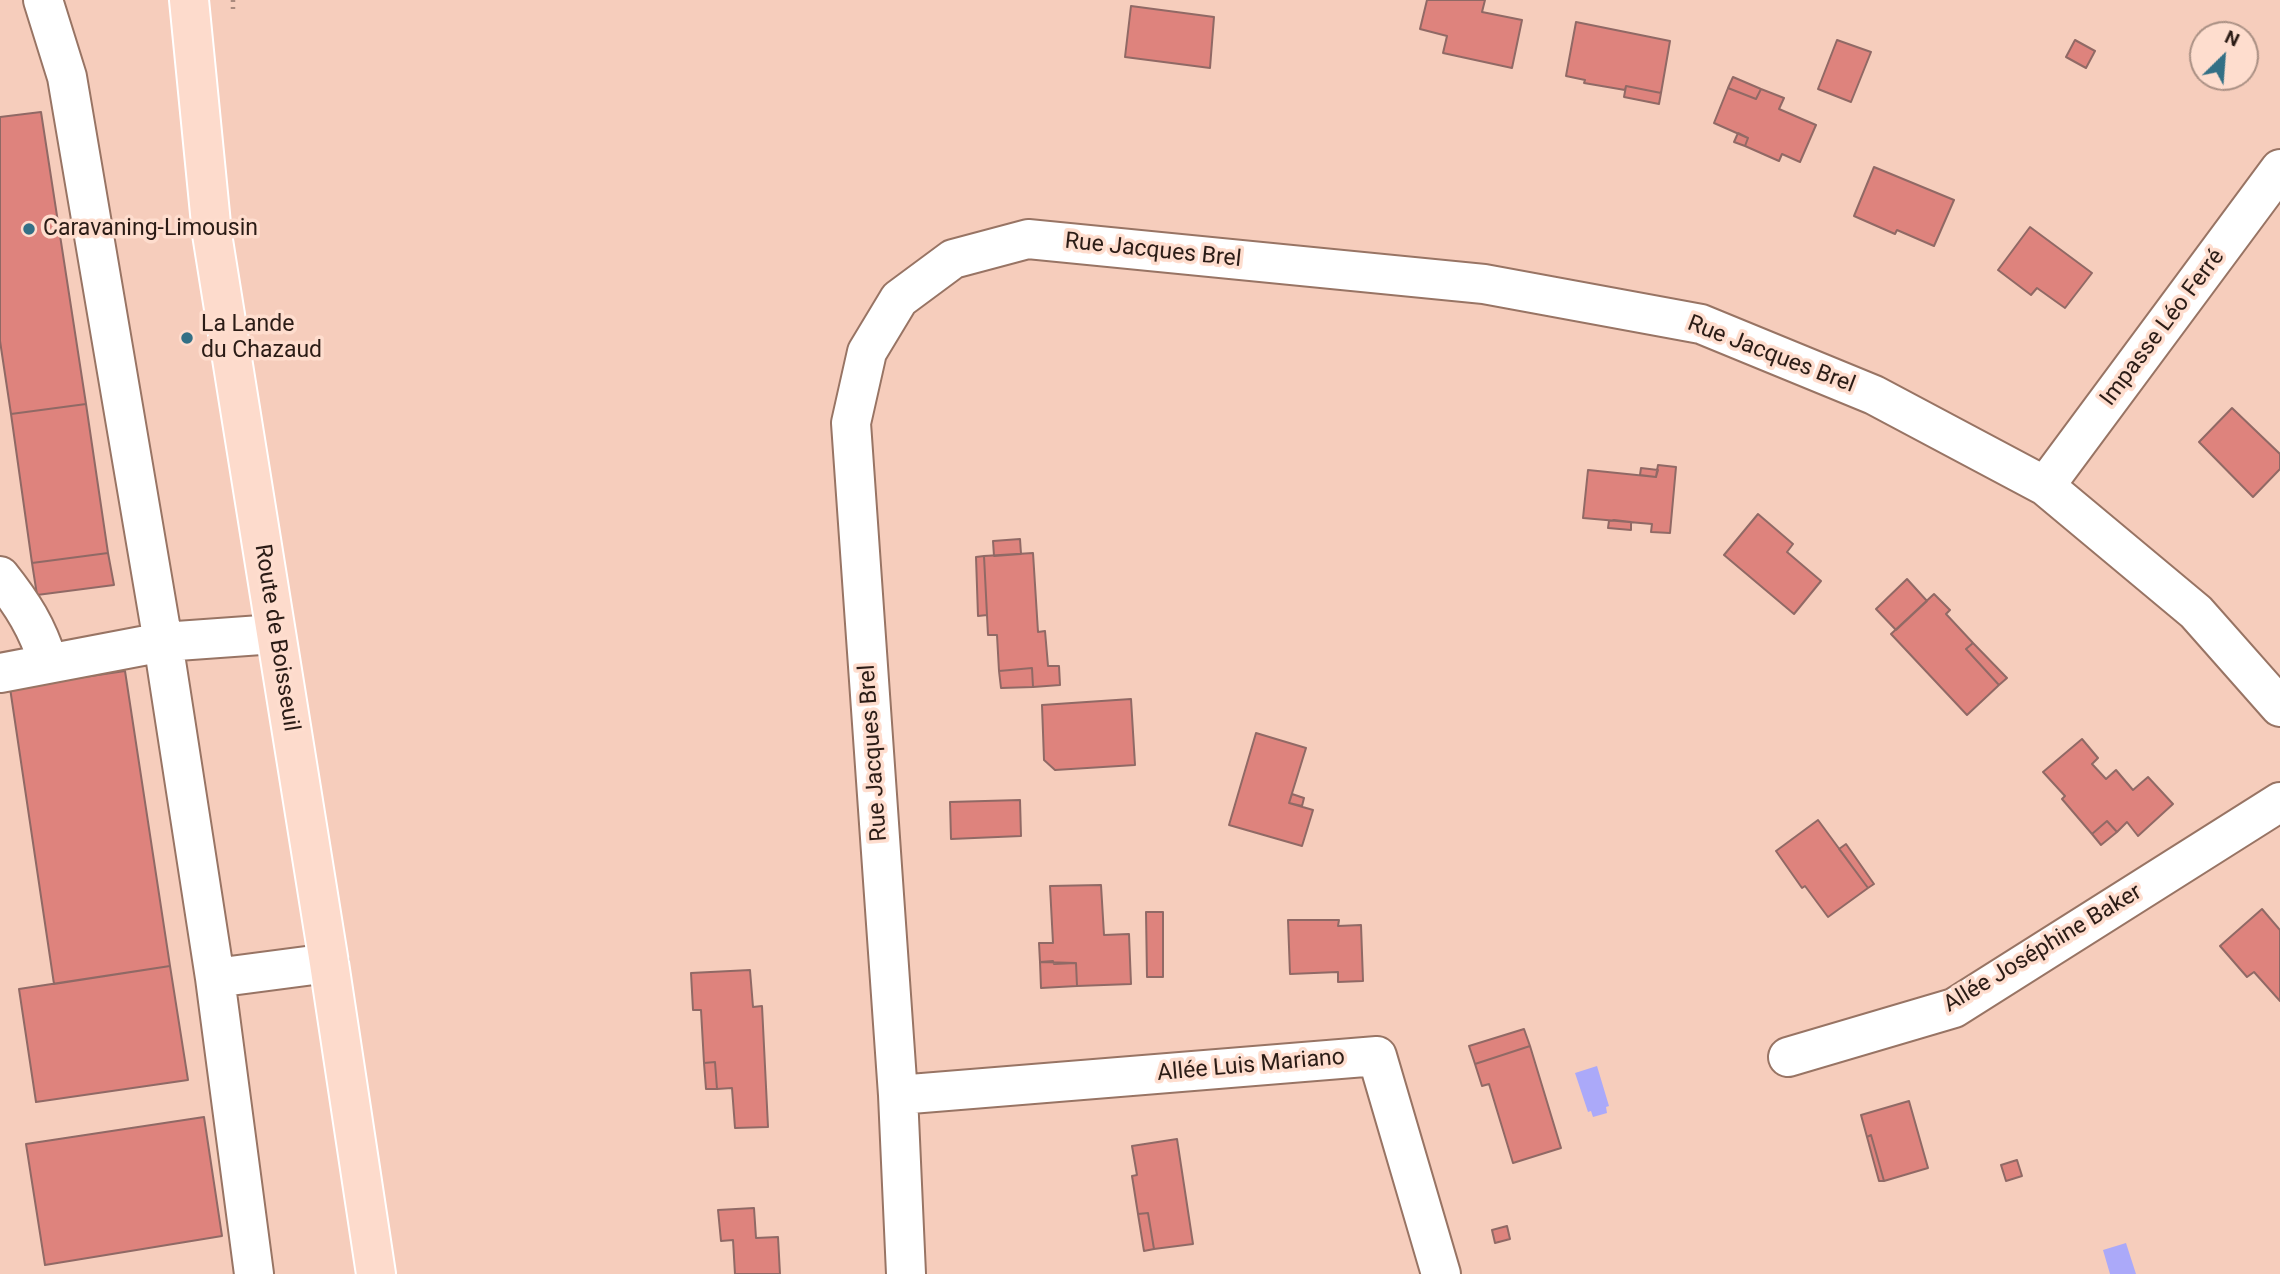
<!DOCTYPE html>
<html>
<head>
<meta charset="utf-8">
<style>
	body { margin:0 }
	#map { position:relative; width:2280px; height:1274px; overflow:hidden; background:#f6cdbc; font-family:Roboto,sans-serif }
	canvas { display:block }
	.north { position:absolute; left:2189px; top:21px; width:70px; height:70px; box-sizing:border-box; background:#feddce; border:2px solid #aa9084; border-radius:50%; rotate:25deg; font-size:19px; font-weight:700; line-height:28px; text-align:center; color:#2b1c16 }
	.north::after { content:''; display:block; margin:auto; width:24px; height:32px; background:#337086; clip-path:polygon(50% 0,100% 100%,50% 72%,0 100%) }
</style>
</head>
<body>
<div id="map">
<canvas width="2280" height="1274"></canvas>
<div class="north">N</div>
</div>
<script>
const ctx = document.querySelector('canvas').getContext('2d');
ctx.lineJoin = 'round';
function paint(path, color) {
  ctx.fillStyle = color;
  ctx.fill(path, 'evenodd');
}
function trace(path, color, width, dash) {
  ctx.strokeStyle = color;
  ctx.lineWidth = width;
  ctx.lineCap = dash ? 'butt' : 'round';
  ctx.setLineDash(dash || []);
  ctx.stroke(path);
}
function drawText(font, color, halo, rows, align = 'center') {
  ctx.font = font + ' Roboto,sans-serif';
  ctx.lineWidth = 7;
  ctx.setLineDash([]);
  ctx.textBaseline = 'middle';
  ctx.strokeStyle = halo;
  ctx.fillStyle = color;
  for (const [text, x, y, turn = 0] of rows) {
    ctx.save();
    ctx.translate(x, y);
    ctx.rotate((+turn || 0) * Math.PI / 180);
    ctx.textAlign = isNaN(turn) ? turn : align;
    if (halo) ctx.strokeText(text, 0, 0);
    ctx.fillText(text, 0, 0);
    ctx.restore();
  }
}
paint(new Path2D(`
	M1597 1066 1609 1106 1606 1107 1607 1113 1593 1117 1591 1111 1588 1112 1575 1073Z
	M2126 1243 2136 1274H2110L2103 1250Z`), '#aba9f9');
const building = new Path2D(`
	M1427 0H1485L1482 12 1522 20 1512 68 1443 53 1447 36 1420 29Z
	M1131 6 1214 17 1210 68 1125 57Z
	M1576 22 1670 41 1661 93 1626 86 1625 90 1584 83 1585 80 1566 76Z
	M1837 40 1871 52 1851 102 1818 89Z
	M2075 40 2095 51 2086 68 2066 57Z
	M1733 77 1761 89 1756 99 1728 88Z
	M1626 86 1661 93 1659 104 1624 97Z
	M1728 88 1756 99 1761 89 1784 98 1779 109 1816 125 1800 162 1782 154 1779 161 1745 146 1748 138 1714 123Z
	M41 112 86 404 11 414 0 341V117Z
	M1738 133 1748 138 1745 146 1734 142Z
	M1874 167 1954 200 1934 246 1897 230 1895 234 1854 216Z
	M2030 227 2092 273 2065 308 2037 288 2031 295 1998 270Z
	M86 404 108 553 32 563 11 414Z
	M2232 408 2280 454V469L2253 497 2199 442Z
	M1658 465 1676 467 1670 533 1651 532 1652 524 1583 518 1588 470 1656 477Z
	M1641 468 1658 470 1656 477 1640 475Z
	M1758 514 1793 544 1787 552 1821 581 1794 614 1724 555Z
	M1614 520 1631 522V530L1608 528 1609 521Z
	M1020 539 1021 554 994 556 993 541Z
	M108 553 114 585 37 595 32 563Z
	M1033 553 1038 632 1045 631 1048 666H1059L1060 685 1033 687 1032 668 999 671 997 635H988L984 556Z
	M984 556 987 615 978 616 976 557Z
	M1907 579 1927 601 1896 630 1876 609Z
	M1934 594 1950 610 1946 614 1973 643 1966 649 1999 685 1967 715 1891 634Z
	M1973 643 2007 678 1999 685 1966 649Z
	M1032 668 1033 687 1001 688 999 671Z
	M125 671 170 966 54 984 10 688Z
	M1131 699 1135 765 1055 770 1044 760 1042 705Z
	M1256 733 1306 748 1289 803 1313 810 1302 846 1229 825Z
	M2082 739 2098 758 2092 764 2106 779 2116 770 2133 790 2148 777 2173 804 2138 836 2127 822 2117 832 2107 821 2092 834 2062 799 2065 796 2043 772Z
	M1292 794 1304 798 1302 806 1289 803Z
	M1020 800 1021 836 951 839 950 802Z
	M1818 820 1868 888 1828 917 1805 886 1802 888 1776 851Z
	M2107 821 2117 832 2101 845 2092 834Z
	M1846 844 1874 884 1868 888 1839 849Z
	M1101 885 1104 935 1129 934 1131 984 1077 986 1076 963 1040 962 1039 943H1053L1050 886Z
	M2262 909 2280 930V1001L2254 972 2247 977 2220 946Z
	M1146 912H1163V977H1147Z
	M1288 920H1339L1338 926 1361 925 1363 981 1338 982V972L1290 974Z
	M1053 961 1054 964 1076 963 1077 986 1041 988 1040 962Z
	M170 966 188 1080 36 1102 19 989Z
	M750 970 753 1007 762 1006 768 1127 735 1128 732 1088 717 1089 715 1062 704 1063 701 1010H693L691 973Z
	M1524 1029 1530 1046 1475 1064 1469 1046Z
	M1530 1046 1561 1148 1513 1163 1489 1084 1482 1086 1475 1064Z
	M715 1062 717 1089H706L704 1063Z
	M1909 1101 1928 1168 1884 1181 1871 1135 1867 1137 1861 1115Z
	M204 1117 222 1236 45 1265 26 1144Z
	M1871 1135 1884 1181H1879L1867 1137Z
	M1177 1139 1193 1244 1154 1249 1148 1213 1138 1214 1132 1176 1137 1175 1132 1146Z
	M2017 1160 2022 1176 2006 1181 2001 1165Z
	M754 1208 756 1238 778 1237 780 1274H735L733 1240 721 1241 718 1210Z
	M1148 1213 1154 1249 1144 1251 1138 1214Z
	M1507 1226 1510 1239 1495 1243 1492 1230Z`);
paint(building, '#de837d');
trace(building, '#906965', 2);
const minor = new Path2D(`
	M43 0 67 77 163 642 215 978 254 1274
	M2045 486 2280 169
	M0 576C23 605 37 627 48 662
	M0 673 163 642 275 634
	M215 978 329 963
	M1788 1057 1954 1008 2280 802
	M898 1095 1377 1056 1441 1274
	M906 1274 898 1095 851 423 867 352 899 299 953 259 1028 239 1484 284 1701 324 1874 395 2045 486 2196 612 2280 707`);
const major = new Path2D(`
	M189 0 212 234 329 963 376 1274`);
trace(minor, '#987464', 42);
trace(major, '#fff', 42);
trace(new Path2D(`
	M233 0V13`), '#aa8a7e', 4.5, [2, 5]);
trace(minor, '#fff', 38);
trace(major, '#fddbcc', 38);
for (const [x, y, r, color] of [
	[29,229,7,"#337086"],
	[187,338,7,"#337086"]
]) {
  const dot = new Path2D();
  dot.arc(x, y, r, 0, 2 * Math.PI);
  ctx.fillStyle = color;
  ctx.fill(dot);
  trace(dot, '#feddce', 2.5);
}
drawText('23px', '#2b1c16', '#feddce', [
	["Caravaning-Limousin",43,229],
	["La Lande",201,325],
	["du Chazaud",201,351]
], 'left');
drawText('23px', '#2b1c16', '#feddce', [
	["Rue Jacques Brel",1153,251,6],
	["Impasse Léo Ferré",2163,328,-53],
	["Rue Jacques Brel",1771,355,21],
	["Route de Boisseuil",276,638,81],
	["Rue Jacques Brel",874,753,-94],
	["Allée Joséphine Baker",2043,949,-31],
	["Allée Luis Mariano",1251,1066,-5]
]);
</script>
</body>
</html>
